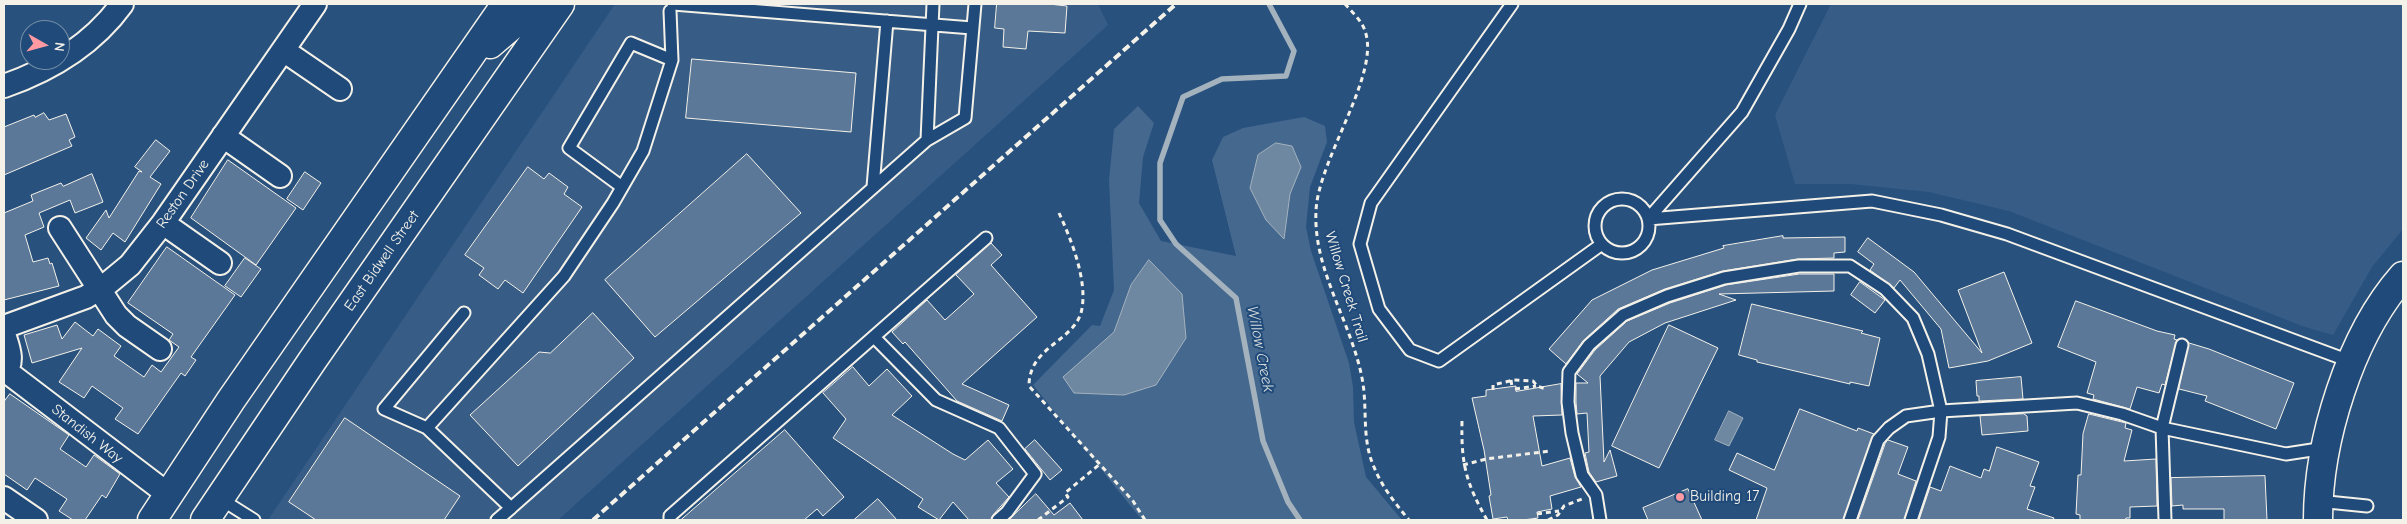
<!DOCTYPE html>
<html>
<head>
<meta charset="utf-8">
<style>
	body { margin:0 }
	#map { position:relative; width:2407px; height:524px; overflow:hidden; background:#28517e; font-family:"Comic Neue",sans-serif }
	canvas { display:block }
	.frame { position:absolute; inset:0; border:5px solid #f4f1e8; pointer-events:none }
	.north { position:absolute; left:20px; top:20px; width:50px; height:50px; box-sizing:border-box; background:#1f4a7a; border:1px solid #748da6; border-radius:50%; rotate:97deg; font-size:14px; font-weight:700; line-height:20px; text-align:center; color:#f4f1e8 }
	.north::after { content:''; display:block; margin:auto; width:18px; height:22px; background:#ff9aa2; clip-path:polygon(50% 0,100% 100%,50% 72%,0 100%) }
</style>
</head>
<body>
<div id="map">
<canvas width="2407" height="524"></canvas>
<div class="frame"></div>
<div class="north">N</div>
</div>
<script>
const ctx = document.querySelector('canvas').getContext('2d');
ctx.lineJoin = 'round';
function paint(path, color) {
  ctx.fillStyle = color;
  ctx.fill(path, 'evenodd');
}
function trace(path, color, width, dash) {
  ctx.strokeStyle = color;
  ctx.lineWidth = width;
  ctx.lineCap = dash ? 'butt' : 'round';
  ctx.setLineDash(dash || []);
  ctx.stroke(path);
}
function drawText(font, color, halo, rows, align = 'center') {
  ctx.font = font + ' "Comic Neue",sans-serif';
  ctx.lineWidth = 4;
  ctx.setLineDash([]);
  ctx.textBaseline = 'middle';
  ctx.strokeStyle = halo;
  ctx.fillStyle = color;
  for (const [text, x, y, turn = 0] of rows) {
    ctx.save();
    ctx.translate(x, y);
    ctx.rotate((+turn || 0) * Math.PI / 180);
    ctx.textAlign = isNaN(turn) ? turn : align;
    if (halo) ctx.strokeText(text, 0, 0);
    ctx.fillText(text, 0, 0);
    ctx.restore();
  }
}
paint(new Path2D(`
	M615 4H1098L1108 25 558 520H268Z
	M1831 4H2403V229L2372 267 2333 335 2305 327 2009 211 1929 192 1851 184H1795L1775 115Z`), '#375d86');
paint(new Path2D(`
	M1138 106 1154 123 1143 157 1139 203 1161 241 1236 256 1212 160 1223 137 1243 128 1304 117 1325 126 1327 142 1310 187 1306 227 1311 251 1349 363 1353 387 1354 422 1366 477 1402 520H1142L1033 385 1092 325 1100 326 1114 290 1109 180 1114 129Z`), '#45688e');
const water = new Path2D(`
	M1276 143 1292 146 1301 167 1290 194 1284 239 1266 220 1250 188 1258 155Z
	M1149 260 1182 294 1186 338 1156 385 1124 395 1074 393 1063 377 1114 332 1131 285Z
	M1729 411 1743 418 1729 446 1715 440Z`);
paint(water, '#6e88a2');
trace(water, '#a4b2be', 1);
trace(new Path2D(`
	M1269 4 1294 51 1286 76 1222 79 1183 97 1160 163V220L1176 244 1236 298 1263 441 1288 502 1300 520`), '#a4b2be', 5.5);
const building = new Path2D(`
	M997 4H1049L1067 6 1065 33 1028 31 1026 49 1003 47 1004 29 995 28Z
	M692 59 856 73 851 132 686 118Z
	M44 113 49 120 66 114 75 137 69 140 72 146 4 175V127L34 115 35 117Z
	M156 140 170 151 150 177 161 184 125 242 113 233 101 250 86 238 106 210 109 218 139 171 142 172 135 167Z
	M747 154 801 213 655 337 605 280Z
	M228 160 296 208 256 265 191 218Z
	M528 167 544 179 549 173 568 187 564 194 582 207 523 293 505 280 498 289 479 275 484 268 465 255Z
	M305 172 321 183 303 210 287 199Z
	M92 174 103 202 75 213 70 200 39 213 44 227 25 235 33 262 48 258 50 264 52 263 59 286 4 300V213L33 201 31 195 61 183 63 186Z
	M1783 236V238L1845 237V252L1834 253V258L1798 259 1723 271 1665 289 1618 309 1584 340 1566 364 1549 349 1592 300 1652 270 1724 248 1723 246Z
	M1868 238 1914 272 1982 353 1958 290 2004 272 2032 343 1988 361 1949 368 1941 329 1900 280 1894 288 1870 270 1874 264 1858 252Z
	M991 243 1002 255 991 265 1037 317 962 384 1009 405 1002 421 957 401 905 342 903 344 892 332 927 300 945 320 974 294 956 275Z
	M167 247 235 295 191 357 196 360 185 376 181 373 138 434 115 419 123 408 92 386 84 398 59 382 82 348 32 363 24 335 57 325 62 339 75 322 93 336 98 329 121 346 114 356 144 377 152 365 161 372 179 347 169 340 173 334 128 303Z
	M245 258 261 269 241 297 225 286Z
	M1800 274H1834V291L1719 294 1736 300 1665 323 1629 342 1600 376 1604 462 1610 450 1617 476 1596 482 1589 472 1585 453 1589 452 1587 413 1577 414 1576 402V383H1588L1577 374 1595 350 1627 321 1670 303 1726 285Z
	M1860 282 1885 300 1875 313 1851 295Z
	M2076 301 2157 331 2175 335 2174 339 2177 340 2165 385 2162 384 2159 393 2137 387 2130 409 2093 399 2094 395 2087 393 2096 362 2058 347Z
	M1752 304 1863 331 1861 333 1880 338 1869 386 1850 382V384L1757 362V360L1739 355Z
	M593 313 634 358 518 466 470 415 539 352 550 353Z
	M1669 325 1718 348 1659 468 1612 446Z
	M2189 343 2209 349 2294 383 2276 429 2205 401 2207 396 2179 389Z
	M853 367 869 386 887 369 912 396 892 415 953 454 965 460 988 440 1013 469 996 483 1009 497 993 515 991 520H969L953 502 939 520 918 507 923 499 833 438 846 419 823 393Z
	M2021 377 2023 399 1979 401V396H1977L1976 381Z
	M1561 384 1562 415 1533 416 1542 466 1570 458 1575 477 1581 487 1550 496 1552 509 1537 512 1538 518 1523 520H1508L1507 517 1493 519 1489 496 1491 495 1484 450 1472 398 1486 396V390L1516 386V391Z
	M10 394 69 435 60 449 86 467 94 455 120 474 106 498 102 495 85 520H73L59 511 67 499 35 478 27 490 4 474V402Z
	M1800 409 1857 431 1858 428 1874 434 1843 520H1756L1767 488 1729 470 1737 453 1774 470Z
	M2024 414 2027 416 2028 431 1982 435 1980 416Z
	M2089 414 2126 423 2125 428 2132 430 2124 461 2156 459 2157 506 2130 507V518H2126L2125 520H2080V515L2076 514 2078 475H2081L2083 434Z
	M345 418 460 496 444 520H316L289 502Z
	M785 430 844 497 823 516 817 509 804 520H681Z
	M1035 440 1062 470 1050 480 1025 449Z
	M1888 440 1908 447 1898 474 1916 481 1904 520H1858L1885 444Z
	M1997 447 2039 462 2030 486 2035 487 2027 509 2054 518 2053 520H1919L1930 487 1941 491 1950 466 1981 478 1984 469 1989 471Z
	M2265 476 2267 520H2224V509H2183V505L2172 506 2171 478Z
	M1688 489 1702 520H1648L1643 508Z
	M1036 494 1054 515 1070 503 1083 520H1009Z
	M878 499 897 520H854Z`);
paint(building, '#5b7899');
trace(building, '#f4f1e8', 1);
const service = new Path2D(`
	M673 4 972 28
	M933 4 927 140 965 118 975 4
	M1512 4 1371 203 1360 244 1379 309 1410 350 1439 361 1602 244
	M1800 4 1789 29 1742 112 1648 219 1872 201 1941 215 2007 234 2352 362
	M670 11 672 60 643 151 613 203 564 276 427 428 511 508 927 140
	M622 187 569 148 631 43 672 60
	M873 187 887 21
	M1595 226a27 27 0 1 1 54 0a27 27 0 1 1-54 0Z
	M874 337 936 400 999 428 1035 474 1007 512 998 520
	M427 428 384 409 464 313
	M219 498 254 520
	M2318 501 2367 506
	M497 520 511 508
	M670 520V516L986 238
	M1600 520 1596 495 1582 475 1572 433 1568 402 1569 372 1589 345 1623 315 1667 296 1724 278 1799 266H1850L1885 289 1913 318 1928 354 1941 411 1939 437 1911 520
	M1850 520 1878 440 1889 428 1906 416 1941 411 2077 403 2122 414 2162 428 2286 454 2325 448
	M2165 520 2162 428 2182 345`);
const minor = new Path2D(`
	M283 50 340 89
	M4 86C50 70 93 44 122 4
	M223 136 280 176
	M163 223 220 263
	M60 228 116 315 127 326 160 349
	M4 327 86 297 107 284 130 265 163 223 315 4
	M4 334C8 347 15 362 4 373
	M6 371 169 495
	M4 498 36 520`);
const tertiary = new Path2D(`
	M2318 520C2318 441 2350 336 2403 276`);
const primary = new Path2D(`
	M490 44 524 15 533 4
	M152 520 231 400 506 4
	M205 520 312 361 560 4`);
trace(service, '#f4f1e8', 15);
trace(minor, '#f4f1e8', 26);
trace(tertiary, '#f4f1e8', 31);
trace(primary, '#f4f1e8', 31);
trace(new Path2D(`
	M1345 4C1352 12 1362 21 1365 31 1381 74 1318 159 1316 211 1313 270 1351 321 1362 378 1368 408 1361 438 1374 467 1382 487 1395 503 1409 520
	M1059 213C1071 239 1089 283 1081 313 1072 342 1029 347 1029 386L1133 501 1145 520
	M1511 380 1512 387
	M1515 389 1536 386
	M1493 390V385L1514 380 1533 381 1537 386 1546 389
	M1462 421C1461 464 1466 483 1487 520
	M1463 465 1486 459 1550 451
	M1537 514 1559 511
	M1535 518V520
	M1038 520 1068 497 1065 493 1100 464
	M1548 520 1558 515 1564 506 1582 499`), '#f4f1e8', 3, [5, 4]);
trace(service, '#1f4a7a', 11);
trace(minor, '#1f4a7a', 22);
trace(tertiary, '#1f4a7a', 28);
trace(primary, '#1f4a7a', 28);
trace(new Path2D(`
	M593 520 1176 4`), '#f4f1e8', 4, [8, 4]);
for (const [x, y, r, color] of [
	[1680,497,5,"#ff9aa2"]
]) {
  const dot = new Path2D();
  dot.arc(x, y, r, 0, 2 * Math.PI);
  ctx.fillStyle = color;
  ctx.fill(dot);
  trace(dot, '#1f4a7a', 2);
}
drawText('15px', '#f4f1e8', '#1f4a7a', [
	["Reston Drive",183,194,-55],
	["East Bidwell Street",382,261,-55],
	["Willow Creek Trail",1346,287,73],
	["Standish Way",87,434,38]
]);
drawText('15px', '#f4f1e8', '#1f4a7a', [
	["Building 17",1690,497]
], 'left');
drawText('italic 16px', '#d9dcda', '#1f4a7a', [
	["Willow Creek",1260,349,79]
]);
</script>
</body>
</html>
